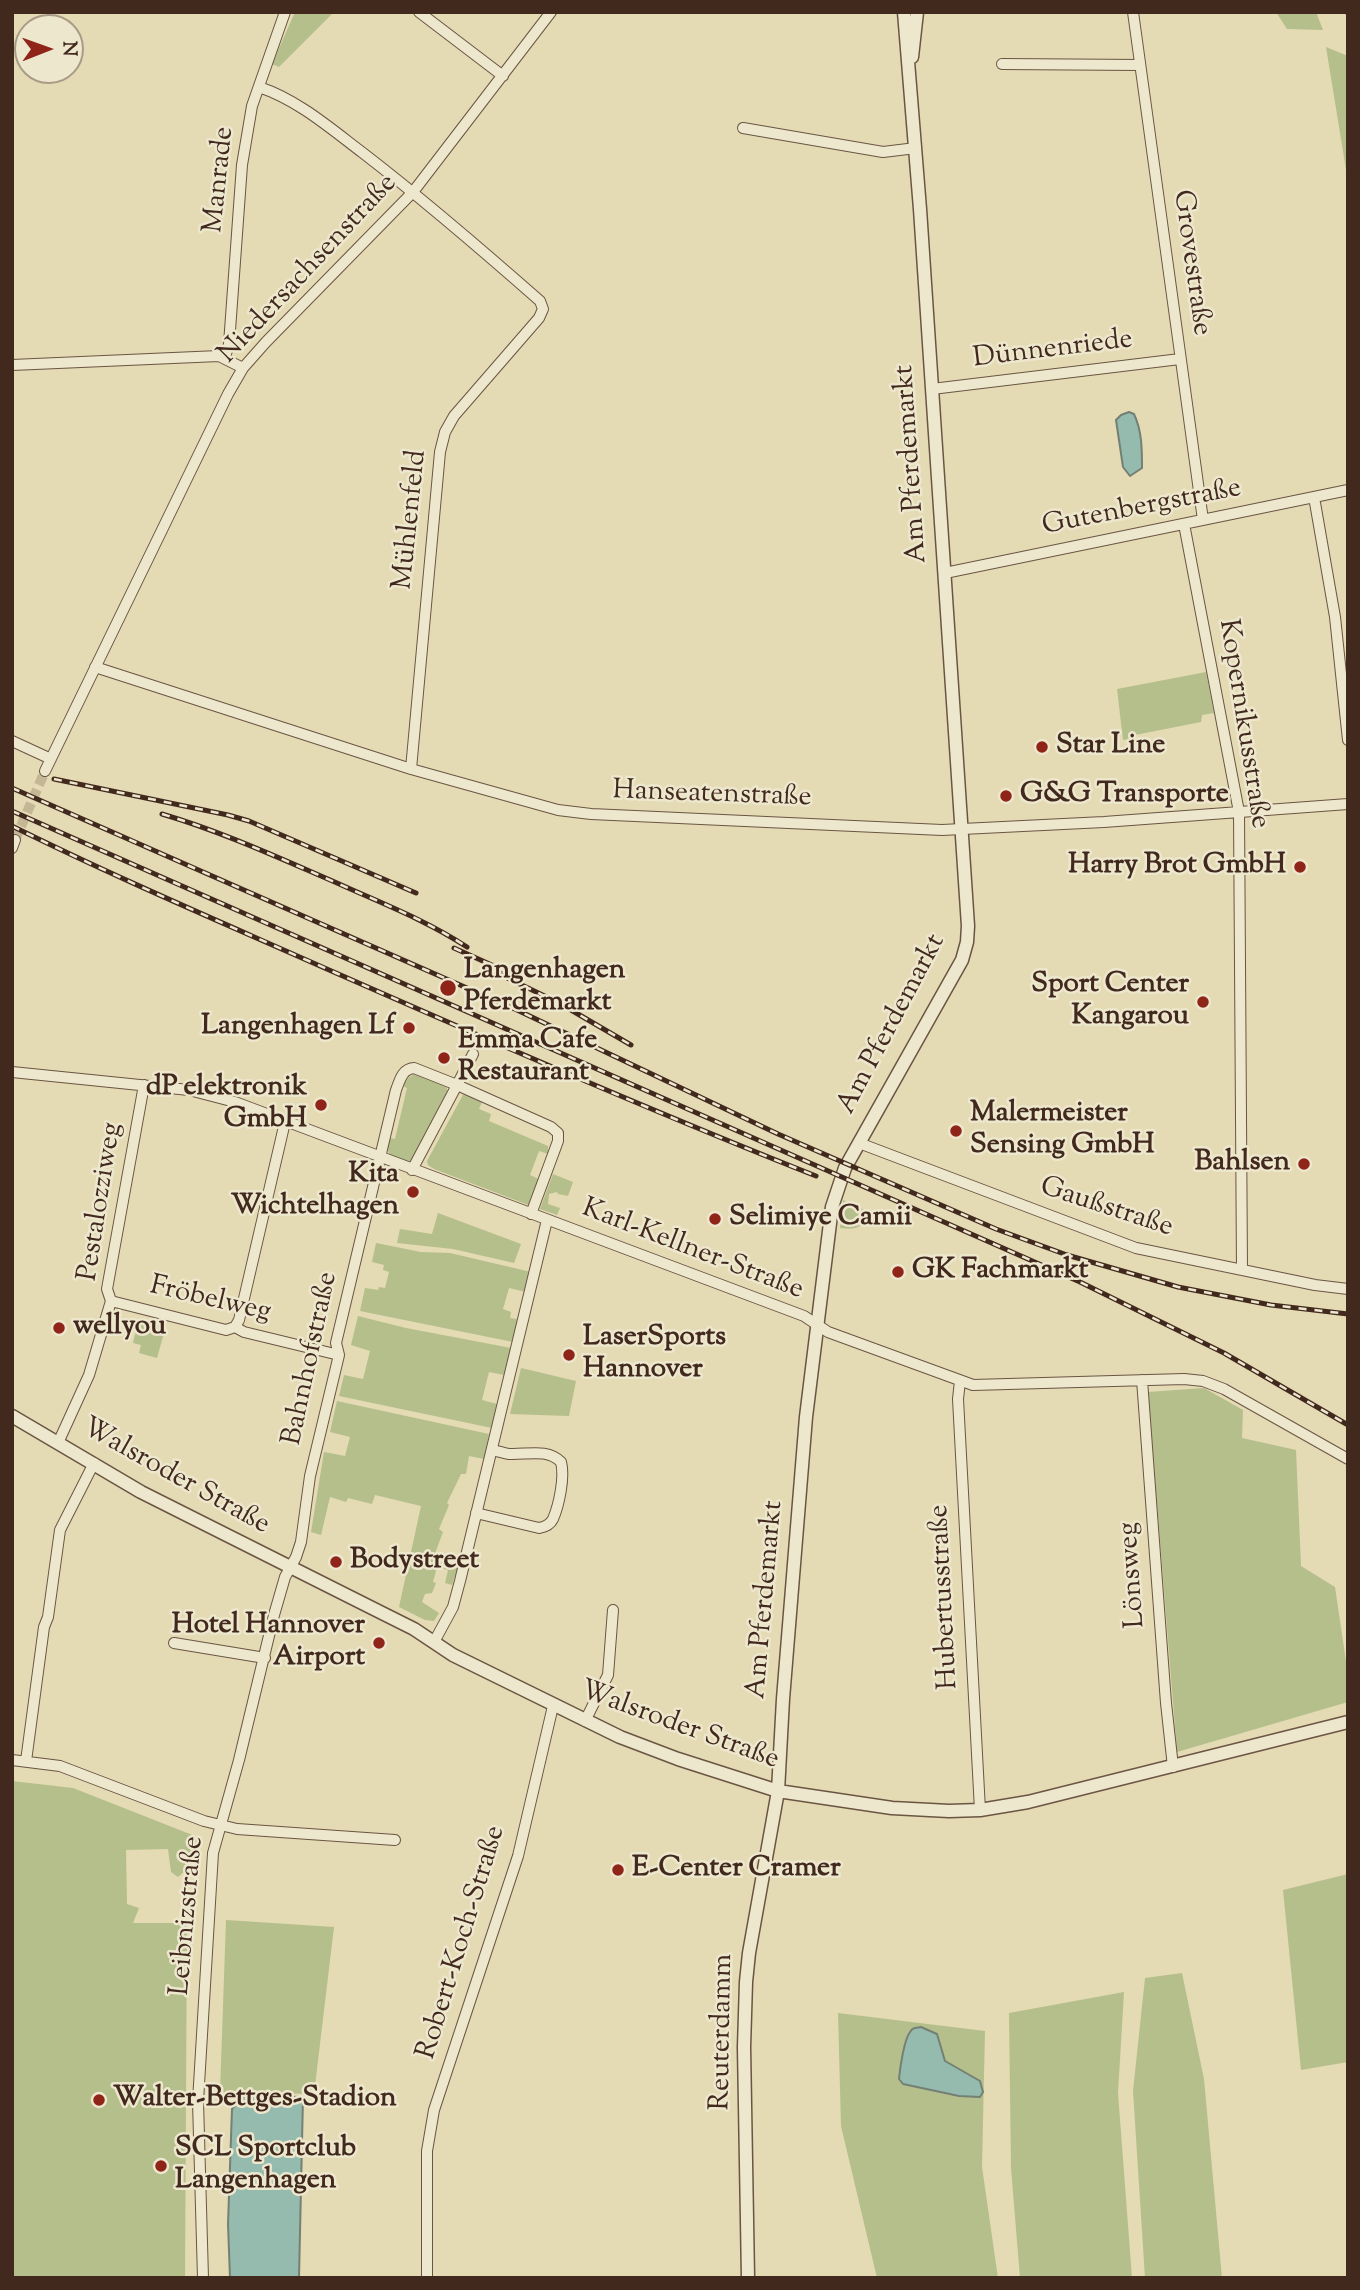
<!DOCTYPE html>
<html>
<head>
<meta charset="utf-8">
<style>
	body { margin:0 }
	#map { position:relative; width:1360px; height:2290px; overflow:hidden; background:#e4dab3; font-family:"Sorts Mill Goudy",serif }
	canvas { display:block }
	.frame { position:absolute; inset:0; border:14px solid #42291e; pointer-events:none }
	.north { position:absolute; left:14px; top:14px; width:70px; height:70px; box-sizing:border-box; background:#ede7ce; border:2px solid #a99b88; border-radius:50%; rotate:89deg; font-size:19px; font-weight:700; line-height:28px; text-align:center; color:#42291e }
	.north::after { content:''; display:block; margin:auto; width:24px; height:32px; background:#8f2418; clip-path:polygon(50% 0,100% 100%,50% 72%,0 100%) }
</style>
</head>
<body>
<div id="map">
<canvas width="1360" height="2290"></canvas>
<div class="frame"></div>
<div class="north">N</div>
</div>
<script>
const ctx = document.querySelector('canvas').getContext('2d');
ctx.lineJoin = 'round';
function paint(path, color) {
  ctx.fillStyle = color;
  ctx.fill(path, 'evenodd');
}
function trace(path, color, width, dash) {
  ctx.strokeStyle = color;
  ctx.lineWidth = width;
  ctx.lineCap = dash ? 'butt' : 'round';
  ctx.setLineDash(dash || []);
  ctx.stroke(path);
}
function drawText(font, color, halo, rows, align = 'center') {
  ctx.font = font + ' "Sorts Mill Goudy",serif';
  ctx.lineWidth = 5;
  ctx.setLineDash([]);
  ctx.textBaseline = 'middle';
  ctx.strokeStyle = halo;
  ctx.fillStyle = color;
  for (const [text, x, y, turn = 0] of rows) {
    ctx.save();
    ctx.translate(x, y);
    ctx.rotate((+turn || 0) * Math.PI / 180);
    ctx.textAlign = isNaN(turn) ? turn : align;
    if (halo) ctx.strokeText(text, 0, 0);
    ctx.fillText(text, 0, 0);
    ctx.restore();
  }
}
paint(new Path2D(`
	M295 12H334L279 67 272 64Z
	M1276 12H1316L1323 30 1287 29Z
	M1326 47 1348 56V182Z
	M1206 672 1214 713 1202 715 1201 722 1135 735 1131 739 1123 740 1117 689Z
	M414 1074 446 1087 449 1094 446 1098 444 1097 410 1163 391 1157 387 1149 389 1138 395 1139 407 1088 402 1086 405 1080Z
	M464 1093 482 1102 479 1109 491 1114 489 1121 548 1146V1154L539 1151 530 1175 541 1180 531 1206 434 1169 428 1165 427 1161Z
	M553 1174 573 1182 568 1196 558 1194 557 1192 549 1194 548 1204 560 1208 557 1215 540 1209Z
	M843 1200 871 1213C863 1228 856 1230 840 1228Z
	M438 1213 521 1244 514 1263 453 1249 397 1243 400 1229 432 1234Z
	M376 1243 421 1252 450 1253 531 1272 526 1292 509 1288 503 1309 511 1312 510 1318 517 1319 513 1342 360 1311 365 1288 378 1290 379 1287 385 1288 389 1272 383 1270 384 1265 372 1262Z
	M358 1316 406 1328 511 1348 504 1375 489 1372 482 1400 497 1404 492 1428 339 1396 344 1375 363 1379 370 1351 351 1345Z
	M127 1318 166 1326 157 1358 139 1353 141 1345 133 1343 137 1326 126 1323Z
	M521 1368 576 1381 569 1416 510 1414Z
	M1204 1388 1243 1410 1242 1438 1296 1450 1301 1566 1335 1587 1348 1675V1702L1177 1752 1148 1392Z
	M337 1401 489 1434 484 1459 469 1456 466 1474H461L447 1503 449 1505 439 1529 443 1532 433 1559 458 1567 452 1585 445 1583 448 1570 437 1567 433 1582 436 1583 432 1593 425 1594 422 1602 439 1613 434 1621 425 1620 399 1607 421 1506 375 1495 372 1504 348 1498 346 1502 330 1497 321 1535 311 1532 324 1452 345 1456 350 1437 330 1432Z
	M12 1781 73 1788 200 1838 199 1859 178 1877 171 1872 168 1849 126 1850 127 1904 139 1908 133 1923H187L185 2278H12Z
	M1348 1874V2062L1301 2070 1283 1890Z
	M226 1920 334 1927 314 2094 220 2092Z
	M1182 1973 1204 2079 1222 2278H1145L1133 2091 1145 1978Z
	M1124 1992 1118 2093 1132 2278H1020L1011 2168 1009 2013Z
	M838 2013 985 2031 982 2167 998 2278H877L841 2126Z`), '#b5bf8c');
const water = new Path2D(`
	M1129 412 1134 414C1142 431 1142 449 1142 468L1130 476 1123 467 1116 420 1121 415Z
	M921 2027 937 2034 945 2061 980 2081 983 2092 980 2097 959 2096 903 2084 899 2079C900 2068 904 2040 910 2032 913 2027 916 2028 921 2027Z
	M244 2096 303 2097 299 2278H230L228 2224 232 2109Z`);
paint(water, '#95baae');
trace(water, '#748074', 2);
trace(new Path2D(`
	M1345 12 1348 15`), '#748074', 2.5);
trace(new Path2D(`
	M15 840 45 771`), '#c4b795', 10, [10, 5]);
const minor = new Path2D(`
	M419 12 503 76
	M1133 12 1203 520
	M1002 64 1140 65
	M259 87C298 100 330 128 363 153 424 200 482 250 540 301L543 309 539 318 454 416 445 432 440 452 411 769
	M743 128 883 152 916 148
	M225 357 229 344 242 165 252 106 285 12
	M12 365 219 356 243 368
	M932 389 1180 359
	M1314 497 1335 617 1348 740
	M1184 524 1239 812 1242 1270
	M945 573 1348 490
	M95 667 411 769 558 810 591 814 942 830 1104 822 1348 804
	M12 741 51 759
	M45 771 228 394 243 368 266 342 413 192 551 12
	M12 848 15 840
	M473 1054 457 1085 551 1127 558 1133V1141L531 1214
	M12 1072 189 1090 235 1102 804 1316 828 1332 973 1385 1184 1379 1203 1381 1224 1389 1348 1459
	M859 1143 1136 1248 1315 1285 1348 1289
	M111 1301 226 1330 235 1327 244 1332 339 1355
	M235 1327 239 1320 285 1122
	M1142 1380 1166 1703 1173 1767
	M960 1381 958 1399 980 1810
	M58 1443 89 1375 111 1301 107 1289 144 1085
	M476 1513 539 1528C545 1527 550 1525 553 1519 559 1505 565 1477 561 1462 547 1448 527 1455 509 1454 503 1453 497 1451 492 1450
	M434 1642 453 1607 460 1581 547 1220
	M174 1643 265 1658
	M585 1721 608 1675 613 1610
	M12 1760 60 1766 204 1821 237 1829 395 1840
	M26 1761 44 1627 48 1617 60 1530 94 1463
	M203 2278 198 2101 213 1853 239 1760 274 1615 285 1577 296 1557 301 1542 310 1476 339 1355 336 1343 396 1090C400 1080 402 1069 414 1068L457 1085 412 1170
	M427 2278V2151L434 2110 518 1856 553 1706`);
const tertiary = new Path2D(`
	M912 57 917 12
	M12 1416 141 1492 380 1612 414 1629 453 1655 620 1737 678 1759 778 1791 892 1808 949 1811 980 1810 1028 1802 1348 1722
	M748 2278 744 2047 746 1982 749 1953 778 1791 783 1699 806 1417 832 1207 845 1168 962 960 967 942 968 926 920 209 904 12`);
trace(minor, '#6a5543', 12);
trace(tertiary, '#6a5543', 15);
trace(minor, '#ede7ce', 10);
trace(tertiary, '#ede7ce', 12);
const rail = new Path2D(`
	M54 779 228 815 249 821 416 893
	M12 788 517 1010 778 1134 996 1229 1067 1255 1178 1287 1271 1305 1348 1314
	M12 811 1080 1282 1224 1353 1348 1425
	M162 814C223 832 279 858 337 883 381 903 426 920 467 947
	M12 826C119 879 228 925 336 973 495 1043 654 1112 816 1176
	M454 948 505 971
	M495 972 559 1003 631 1045`);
trace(rail, '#42291e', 5);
trace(rail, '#ede7ce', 2.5, [8]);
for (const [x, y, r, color] of [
	[1042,747,7,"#8f2418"],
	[1006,796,7,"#8f2418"],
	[1300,867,7,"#8f2418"],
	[448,988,9,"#8f2418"],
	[1203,1002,7,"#8f2418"],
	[409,1028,7,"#8f2418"],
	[444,1058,7,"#8f2418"],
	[321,1105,7,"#8f2418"],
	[956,1131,7,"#8f2418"],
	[1304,1164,7,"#8f2418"],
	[413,1192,7,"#8f2418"],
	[715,1219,7,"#8f2418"],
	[898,1272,7,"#8f2418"],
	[59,1328,7,"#8f2418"],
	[569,1355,7,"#8f2418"],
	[336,1562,7,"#8f2418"],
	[379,1643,7,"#8f2418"],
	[618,1870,7,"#8f2418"],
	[99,2100,7,"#8f2418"],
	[161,2166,7,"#8f2418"]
]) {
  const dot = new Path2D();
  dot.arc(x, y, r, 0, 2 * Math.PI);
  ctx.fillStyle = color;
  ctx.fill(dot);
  trace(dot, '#ede7ce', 2.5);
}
drawText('28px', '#42291e', '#ede7ce', [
	["Manrade",221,180,-84],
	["Grovestraße",1190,263,82],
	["Niedersachsenstraße",309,270,-47],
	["Dünnenriede",1053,351,-7],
	["Am Pferdemarkt",913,464,-94],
	["Gutenbergstraße",1142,509,-11],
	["Mühlenfeld",412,520,-84],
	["Kopernikusstraße",1242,724,81],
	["Hanseatenstraße",712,796,2],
	["Am Pferdemarkt",893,1025,-62],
	["Pestalozziweg",102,1202,-81],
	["Gaußstraße",1106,1209,18],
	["Karl-Kellner-Straße",692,1251,21],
	["Fröbelweg",210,1301,13],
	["Bahnhofstraße",312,1359,-78],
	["Walsroder Straße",175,1478,29],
	["Lönsweg",1134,1575,-94],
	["Hubertusstraße",946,1597,-93],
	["Am Pferdemarkt",767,1600,-85],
	["Walsroder Straße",679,1727,20],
	["Leibnizstraße",189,1916,-85],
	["Robert-Koch-Straße",463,1943,-73],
	["Reuterdamm",724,2032,-89]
]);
drawText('bold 28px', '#42291e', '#ede7ce', [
	["Star Line",1056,747],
	["G&G Transporte",1020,796],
	["Harry Brot GmbH",1286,867,"right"],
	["Langenhagen",464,972],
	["Pferdemarkt",464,1004],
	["Sport Center",1189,986,"right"],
	["Kangarou",1189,1018,"right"],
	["Langenhagen Lf",395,1028,"right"],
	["Emma Cafe",458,1042],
	["Restaurant",458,1074],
	["dP elektronik",307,1089,"right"],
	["GmbH",307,1121,"right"],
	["Malermeister",970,1115],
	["Sensing GmbH",970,1147],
	["Bahlsen",1290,1164,"right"],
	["Kita",399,1176,"right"],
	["Wichtelhagen",399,1208,"right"],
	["Selimiye Camii",729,1219],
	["GK Fachmarkt",912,1272],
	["wellyou",73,1328],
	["LaserSports",583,1339],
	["Hannover",583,1371],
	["Bodystreet",350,1562],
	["Hotel Hannover",365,1627,"right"],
	["Airport",365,1659,"right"],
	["E-Center Cramer",632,1870],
	["Walter-Bettges-Stadion",113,2100],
	["SCL Sportclub",175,2150],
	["Langenhagen",175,2182]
], 'left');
</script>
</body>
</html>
